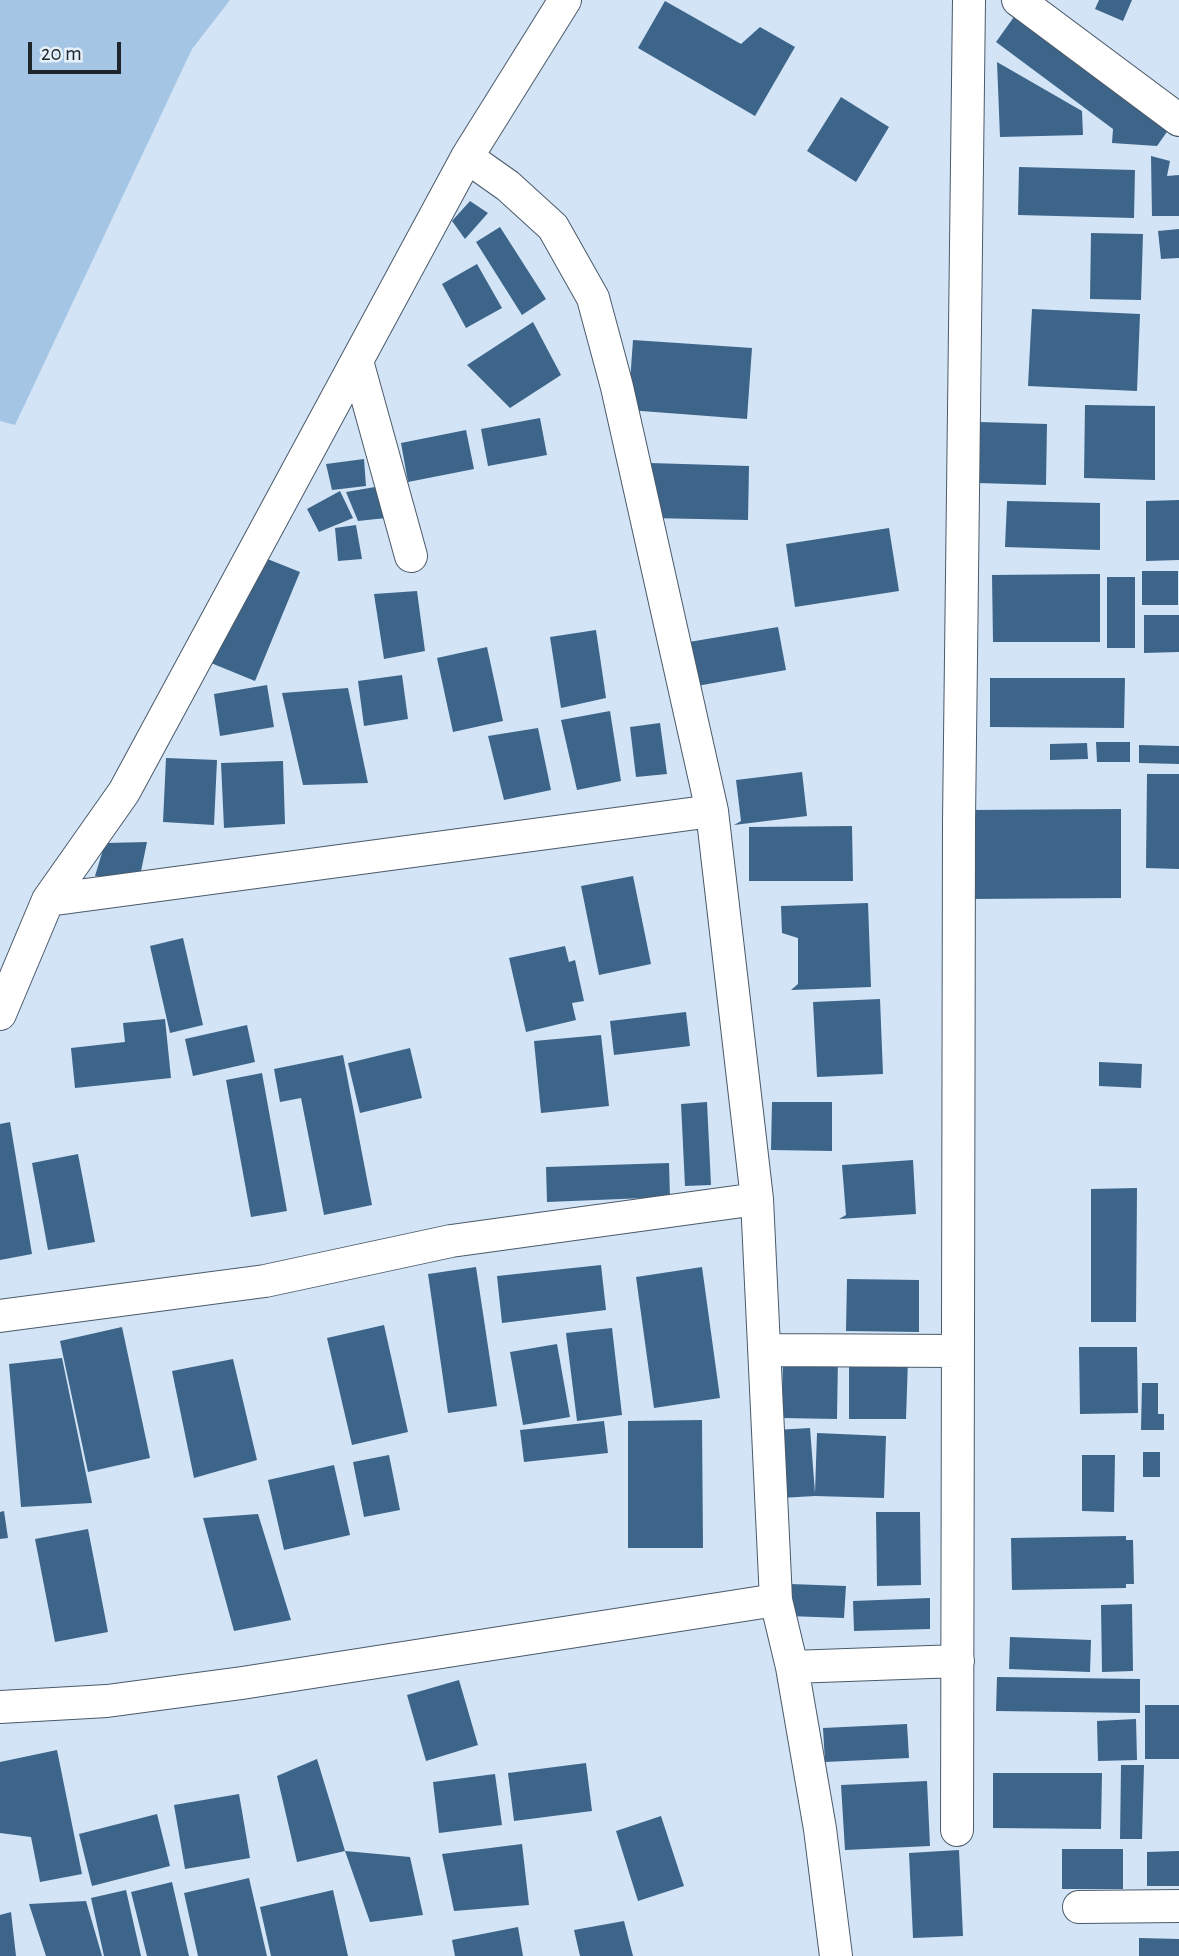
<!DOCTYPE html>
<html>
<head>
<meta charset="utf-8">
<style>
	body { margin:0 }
	#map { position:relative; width:1179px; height:1956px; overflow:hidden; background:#d2e4f6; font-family:"Alegreya Sans",sans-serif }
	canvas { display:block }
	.scale { position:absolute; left:28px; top:42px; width:93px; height:32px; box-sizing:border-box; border:4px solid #1e252b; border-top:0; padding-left:9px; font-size:21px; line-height:24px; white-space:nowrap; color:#1e252b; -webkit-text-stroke:5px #e5f0fb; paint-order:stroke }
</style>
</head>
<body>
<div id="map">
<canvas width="1179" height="1956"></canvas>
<div class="scale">20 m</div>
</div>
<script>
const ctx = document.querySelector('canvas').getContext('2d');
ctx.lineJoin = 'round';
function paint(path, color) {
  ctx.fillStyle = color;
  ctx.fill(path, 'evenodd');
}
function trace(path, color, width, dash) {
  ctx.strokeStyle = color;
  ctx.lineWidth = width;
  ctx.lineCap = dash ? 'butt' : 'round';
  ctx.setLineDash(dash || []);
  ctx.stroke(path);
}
paint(new Path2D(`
	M0 0H230L192 49 15 425 0 421Z`), '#a5c5e5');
paint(new Path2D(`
	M1099 0H1132L1123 21 1095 9Z
	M665 1 741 44 760 27 795 47 755 116 638 48Z
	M1016 14 1169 129 1157 146 1112 143 1113 129 996 42Z
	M997 62 1082 111 1083 135 1000 137Z
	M841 97 889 127 856 182 807 151Z
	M1151 156 1170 161 1167 176 1179 175V216H1152Z
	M1019 167 1135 170 1134 218 1018 215Z
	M470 201 488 213 465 239 452 221Z
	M500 227 546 299 522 315 476 242Z
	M1179 229V258L1161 259 1158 231Z
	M1091 233 1143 234 1141 300 1090 299Z
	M477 264 502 308 466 328 442 284Z
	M1032 309 1140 314 1137 391 1028 386Z
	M533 322 561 375 510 408 467 365Z
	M633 340 752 348 747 419 628 410Z
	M1085 405 1155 406V480L1084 478Z
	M540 418 547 455 488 466 481 429Z
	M979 422 1047 424 1046 485 977 483Z
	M466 430 474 469 408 482 401 443Z
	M364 459 366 486 332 490 326 464Z
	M650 463 749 466 748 520 649 518Z
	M381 486 386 518 358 521 346 492Z
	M340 491 353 518 319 532 307 509Z
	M1179 500V560L1146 561V501Z
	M1007 501 1100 503V550L1005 547Z
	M356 525 362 559 338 561 335 528Z
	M889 528 899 591 795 607 786 544Z
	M255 554 300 572 255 681 211 663Z
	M1142 571H1178V605H1142Z
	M1100 574V642H993L992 575Z
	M1107 577H1135V648H1107Z
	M417 591 425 651 384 659 374 594Z
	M1144 615H1179V652L1144 653Z
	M778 627 786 670 697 686 689 642Z
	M596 630 606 698 561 708 550 637Z
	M487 647 503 721 453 732 437 658Z
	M402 675 408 719 364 726 358 681Z
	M990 678H1125L1124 728 990 727Z
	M267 685 274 727 220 736 214 694Z
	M348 688 368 783 303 785 282 693Z
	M610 711 621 781 577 790 561 720Z
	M660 723 667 774 636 777 630 727Z
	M538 728 551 790 504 800 488 736Z
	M1096 742H1130V762H1097Z
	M1087 743 1088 759 1050 760V744Z
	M1139 745 1179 746V764L1139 763Z
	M166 758 217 760 214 825 163 822Z
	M283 761 285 824 224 828 221 763Z
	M802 772 807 816 734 825 741 821 736 780Z
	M1147 774H1179V869L1146 868Z
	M1121 809V898L968 899 967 810Z
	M852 826 853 881H749V827Z
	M147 842 139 881 95 876 105 843Z
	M633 876 651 964 599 975 581 886Z
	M868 903 871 987 791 990 798 984V938L782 933 781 906Z
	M183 938 203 1025 170 1033 150 946Z
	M565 946 569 962 575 960 584 1001 572 1003 576 1020 526 1032 509 958Z
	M880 999 883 1074 817 1077 813 1002Z
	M686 1012 690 1046 614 1055 610 1021Z
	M165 1019 171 1078 75 1088 71 1048 125 1042 123 1023Z
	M247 1025 255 1062 193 1076 185 1039Z
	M601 1035 609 1106 541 1113 534 1041Z
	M410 1048 422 1098 360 1113 348 1063Z
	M343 1055 372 1205 324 1215 301 1098 280 1102 274 1069Z
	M1099 1062 1142 1064 1141 1088 1099 1086Z
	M262 1073 287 1211 251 1217 226 1080Z
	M707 1102 711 1185 685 1186 681 1104Z
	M772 1102H832V1151L771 1150Z
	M10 1122 32 1254 0 1260V1124Z
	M78 1154 95 1242 48 1250 32 1163Z
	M913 1160 916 1214 839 1219 846 1215 842 1165Z
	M669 1163 670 1197 547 1202 546 1167Z
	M1137 1188 1136 1322H1091V1189Z
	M601 1265 606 1310 502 1323 497 1276Z
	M476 1267 497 1406 448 1413 428 1274Z
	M702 1267 720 1398 654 1408 636 1277Z
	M847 1279 919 1280V1332L846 1331Z
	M384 1325 408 1432 352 1445 327 1338Z
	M122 1327 150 1458 88 1472 60 1341Z
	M612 1328 622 1415 577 1421 566 1333Z
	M557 1344 570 1417 523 1425 510 1352Z
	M1079 1347H1137L1138 1413 1080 1414Z
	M783 1355 838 1356 837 1419 782 1418Z
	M849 1357 908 1359 906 1419H849Z
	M62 1358 92 1503 21 1507 9 1364Z
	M233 1359 257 1460 194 1478 172 1371Z
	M1142 1383H1158V1414H1164V1430H1141Z
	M702 1420 703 1548H628V1421Z
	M604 1421 608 1453 524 1462 520 1430Z
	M810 1428 815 1493 817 1433 886 1436 884 1498 815 1496 780 1498 775 1430Z
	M1143 1452H1160V1477H1143Z
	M389 1455 400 1510 364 1517 353 1462Z
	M1082 1455H1115L1114 1512 1082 1511Z
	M334 1465 350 1535 284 1550 268 1480Z
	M4 1511 8 1538 0 1539V1512Z
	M876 1512H920L921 1585 877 1586Z
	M258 1514 291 1620 234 1631 203 1518Z
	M88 1529 108 1632 55 1642 35 1539Z
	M1126 1536V1540H1133L1134 1584H1126V1588L1012 1590 1011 1538Z
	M790 1584 846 1586 844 1618 788 1616Z
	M930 1598V1629L854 1631 853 1601Z
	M1132 1604 1133 1671 1102 1672 1101 1605Z
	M1010 1637 1091 1640 1090 1672 1009 1669Z
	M997 1677 1140 1679V1713L996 1711Z
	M459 1680 478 1745 426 1761 407 1695Z
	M1145 1705H1179V1759H1145Z
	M1136 1719 1137 1760 1098 1761 1097 1721Z
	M907 1724 909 1758 825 1762 823 1728Z
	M57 1750 82 1874 40 1882 31 1837 0 1833V1762Z
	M317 1759 345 1851 297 1862 277 1776Z
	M586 1763 592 1811 514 1821 508 1773Z
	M1121 1765H1144L1142 1839H1120Z
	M993 1773H1102L1101 1829 993 1828Z
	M495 1774 502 1825 439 1833 433 1782Z
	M927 1781 930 1846 845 1850 841 1785Z
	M239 1794 250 1858 185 1869 174 1805Z
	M157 1814 170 1866 92 1886 79 1834Z
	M661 1816 684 1886 638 1901 616 1831Z
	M522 1844 529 1905 454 1911 442 1854Z
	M1062 1849H1123V1889H1062Z
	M959 1850 963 1936 913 1938 909 1853Z
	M345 1851 410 1857 423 1915 370 1922Z
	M1179 1851V1886H1147V1852Z
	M249 1878 267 1956H198L184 1893Z
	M172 1882 189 1956H147L131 1892Z
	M126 1890 141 1956H104L91 1898Z
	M333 1890 348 1956H271L260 1907Z
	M86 1901 102 1956H46L29 1904Z
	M11 1912 16 1956H0V1915Z
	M624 1921 633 1956H580L574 1930Z
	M518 1927 523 1956H455L452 1940Z
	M1139 1938 1179 1939V1956H1139Z`), '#3d658a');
const street = new Path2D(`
	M1018 0 1179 120
	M467 157 508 186 553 227 593 298 617 387 712 811 757 1199 776 1600 792 1667 820 1829 836 1956
	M357 361 411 556
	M48 900 712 811
	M0 1014 48 900 124 792 467 157 565 0
	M0 1316 265 1281 451 1241 757 1199
	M765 1350 958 1351
	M792 1667 958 1661
	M0 1707 107 1701 242 1683 776 1600
	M957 1830 959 821 969 0
	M1079 1907 1179 1906`);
trace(street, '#4b5a6a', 34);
trace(street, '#fff', 32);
</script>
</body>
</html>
